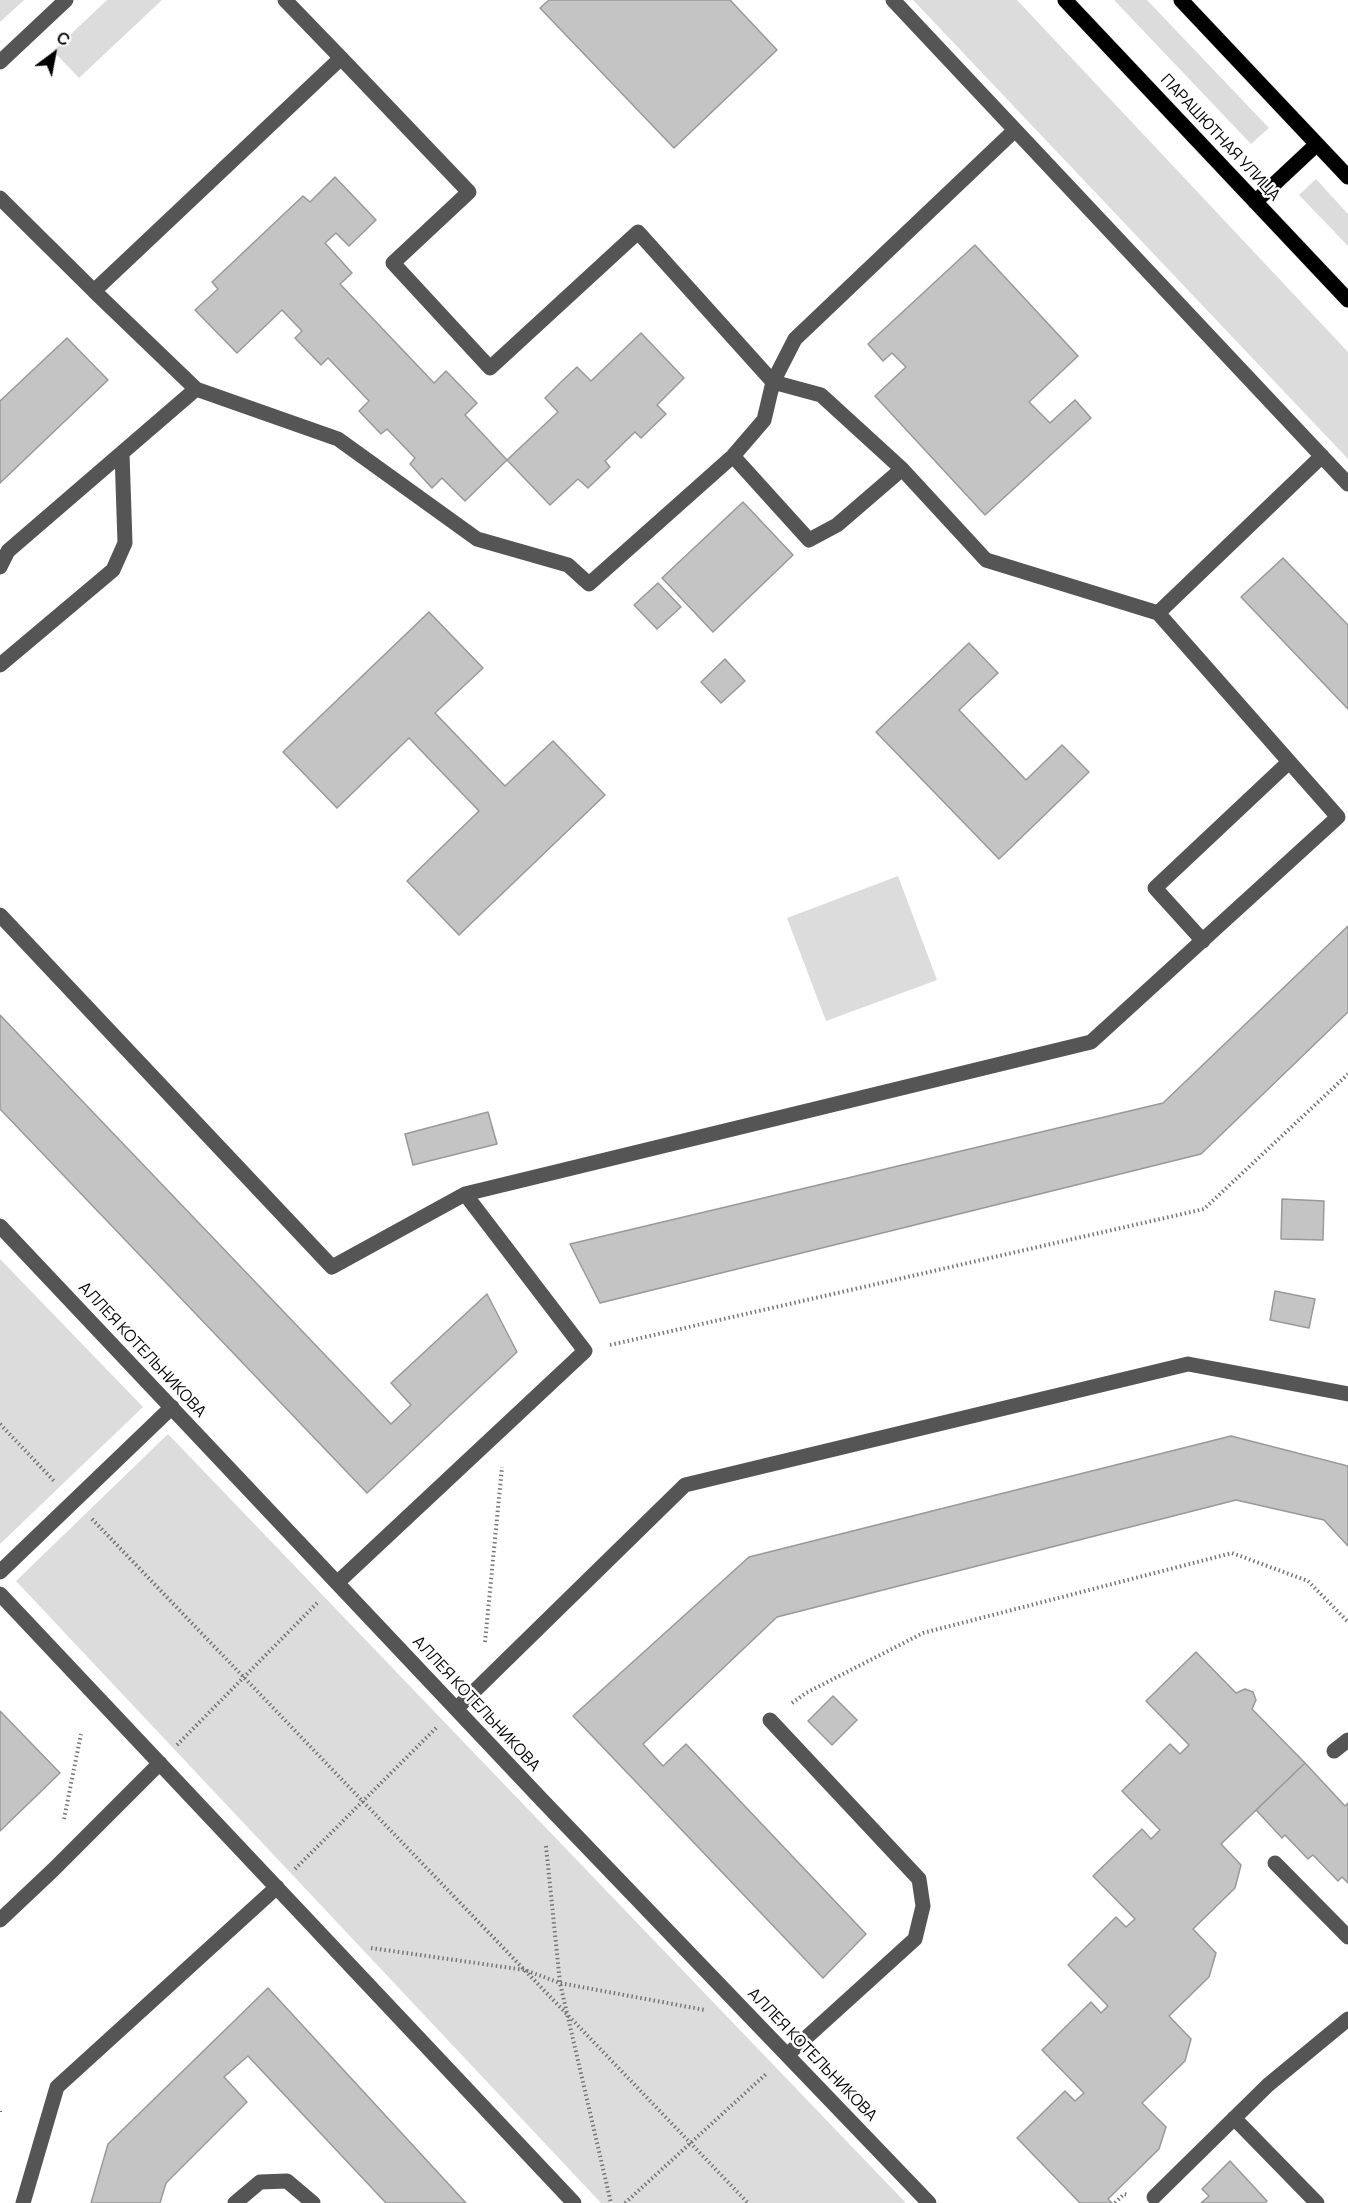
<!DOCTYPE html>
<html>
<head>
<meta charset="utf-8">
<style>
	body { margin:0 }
	#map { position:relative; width:1348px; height:2203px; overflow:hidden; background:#fff; font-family:Manrope,sans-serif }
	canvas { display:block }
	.north { position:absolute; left:24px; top:24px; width:60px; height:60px; -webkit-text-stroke:4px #fff; paint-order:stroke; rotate:32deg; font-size:16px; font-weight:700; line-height:24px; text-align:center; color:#000 }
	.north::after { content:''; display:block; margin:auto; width:21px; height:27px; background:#000; clip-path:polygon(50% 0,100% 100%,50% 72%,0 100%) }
</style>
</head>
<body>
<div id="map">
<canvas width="1348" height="2203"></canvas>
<div class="north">С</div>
</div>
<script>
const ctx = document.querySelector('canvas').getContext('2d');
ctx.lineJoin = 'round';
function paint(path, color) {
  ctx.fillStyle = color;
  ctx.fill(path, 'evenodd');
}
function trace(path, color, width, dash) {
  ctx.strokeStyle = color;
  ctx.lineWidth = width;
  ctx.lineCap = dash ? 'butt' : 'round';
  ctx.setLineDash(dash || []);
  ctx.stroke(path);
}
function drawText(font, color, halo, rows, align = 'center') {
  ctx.font = font + ' Manrope,sans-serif';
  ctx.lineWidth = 5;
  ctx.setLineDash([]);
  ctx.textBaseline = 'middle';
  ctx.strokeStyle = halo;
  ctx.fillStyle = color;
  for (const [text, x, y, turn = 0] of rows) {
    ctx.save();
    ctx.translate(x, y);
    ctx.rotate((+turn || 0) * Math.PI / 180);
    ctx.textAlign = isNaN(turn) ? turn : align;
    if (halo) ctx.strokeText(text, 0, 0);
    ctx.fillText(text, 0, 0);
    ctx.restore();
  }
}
paint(new Path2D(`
	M0 0H24L0 22Z
	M107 0H162L79 78 53 51Z
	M913 0H1017L1348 352V459Z
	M1114 0H1147L1269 128 1251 144Z
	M1316 179 1348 214V246L1299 195Z
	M898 876 937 980 826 1021 787 918Z
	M0 1259 143 1407 0 1544Z
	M168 1434 905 2202V2203H601L16 1581Z`), '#dcdcdc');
const building = new Path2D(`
	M549 0H730L777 50 674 148 540 8Z
	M335 177 376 220 349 246 336 233 325 243 352 273 340 284 434 383 446 371 477 403 465 415 507 460 465 501 442 478 432 488 410 464 415 458 387 429 381 434 359 411 369 401 328 358 321 365 295 338 302 331 282 310 237 353 195 310 218 289 212 282 303 196 310 202Z
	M975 245 1078 356 1029 402 1050 423 1075 400 1091 418 985 515 875 396 906 367 892 353 883 361 868 344Z
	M641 333 684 378 657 405 666 414 641 438 635 432 605 461 610 467 588 488 578 479 550 505 507 460 558 412 545 398 561 382 577 367 591 381Z
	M67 338 108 380 0 483V401Z
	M743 502 793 555 713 632 662 578Z
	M1283 558 1348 625V709L1241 597Z
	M658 583 681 607 657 629 634 605Z
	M429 612 483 668 435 713 505 786 553 741 605 795 459 935 407 881 479 811 409 738 337 808 283 752Z
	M969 643 998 673 959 710 1026 780 1062 745 1089 772 999 859 876 732Z
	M725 659 745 681 721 703 701 682Z
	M1348 926V1012L1201 1154 600 1303 570 1244 1163 1103Z
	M0 1015 391 1424 411 1405 391 1383 487 1294 517 1352 367 1493 0 1109Z
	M488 1112 497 1144 413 1165 405 1134Z
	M1282 1199 1324 1201 1323 1240 1281 1239Z
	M1275 1291 1315 1299 1309 1328 1270 1320Z
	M1231 1436 1348 1466V1546L1324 1520 1236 1500 777 1617 643 1744 663 1766 686 1744 866 1934 823 1978 573 1716 749 1557Z
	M1196 1652 1236 1693 1245 1689 1253 1692 1256 1700 1252 1709 1305 1763 1221 1844 1241 1865 1235 1888 1193 1929 1216 1953 1209 1977 1169 2016 1191 2039 1185 2061 1142 2103 1166 2127 1159 2149 1108 2199 1112 2203H1080L1017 2138 1065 2091 1075 2101 1084 2093 1042 2050 1091 2002 1101 2013 1108 2006 1068 1965 1116 1917 1126 1927 1135 1919 1093 1876 1142 1829 1151 1839 1160 1830 1122 1791 1170 1744 1180 1754 1189 1745 1146 1701Z
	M833 1696 857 1720 832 1745 808 1721Z
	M0 1711 60 1773 0 1831Z
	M1305 1763 1345 1806 1348 1803V1883L1342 1877 1338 1881 1313 1855 1308 1859 1285 1835 1282 1838 1256 1810Z
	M268 1988 303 2026 466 2203H386L248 2056 224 2077 247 2102 166 2183 160 2203H91L108 2144Z
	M1230 2161 1267 2201 1265 2203H1201L1209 2196 1202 2189Z`);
paint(building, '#c4c4c4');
trace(building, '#999', 1.5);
const major = new Path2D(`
	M1065 0 1348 300
	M1181 0 1348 177
	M1255 202 1317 144`);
trace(major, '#dbdbdb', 16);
trace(new Path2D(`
	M610 1345 1204 1209 1348 1074
	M0 1424 55 1482
	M92 1519 748 2203
	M485 1642 502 1467
	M792 1703 806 1693 923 1633 1232 1553 1308 1581 1348 1622
	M177 1745 319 1601
	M64 1819 81 1734
	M546 1846 560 1983 611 2203
	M295 1869 438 1726
	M371 1948 525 1970 560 1983 705 2010
	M0 2112V2111
	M625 2203 766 2074
	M1115 2203 1124 2194 1129 2195`), '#777', 4, [1.5, 3]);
trace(new Path2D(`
	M893 0 1348 484
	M0 62 66 0
	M1015 130 795 339 773 382 821 395 902 469 986 560 1158 613
	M0 198 94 291 341 58 285 0
	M94 291 196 389 338 439 477 539 568 565 589 584 733 456 764 420 773 382 638 232 490 368 393 263 469 192 341 58
	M733 456 809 540 837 525 902 469
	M0 567 8 551 196 389
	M0 665 113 570 125 543 122 453
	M0 915 332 1267 465 1194 1091 1042 1338 817 1158 613 1322 456
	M1203 941 1155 888 1289 762
	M0 1226 542 1800 929 2203
	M0 1572 172 1407
	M337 1583 585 1351 465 1194
	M0 1594 574 2203
	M456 1709 685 1485 1188 1364 1348 1394
	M770 1720 919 1879 923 1906 915 1939 787 2055
	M1334 1751 1348 1740
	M1275 1863 1348 1937
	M0 1920 53 1870 160 1763
	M1234 2118 1317 2203
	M1154 2197 1268 2085 1348 2019
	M23 2203 57 2087 277 1887
	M235 2203 260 2182 287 2181 313 2203`), '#555', 15);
trace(major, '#000', 15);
drawText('16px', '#000', '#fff', [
	["ПАРАШЮТНАЯ УЛИЦА",1220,138,47],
	["АЛЛЕЯ КОТЕЛЬНИКОВА",142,1350,47],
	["АЛЛЕЯ КОТЕЛЬНИКОВА",476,1704,47],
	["АЛЛЕЯ КОТЕЛЬНИКОВА",812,2055,46]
]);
</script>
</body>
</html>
